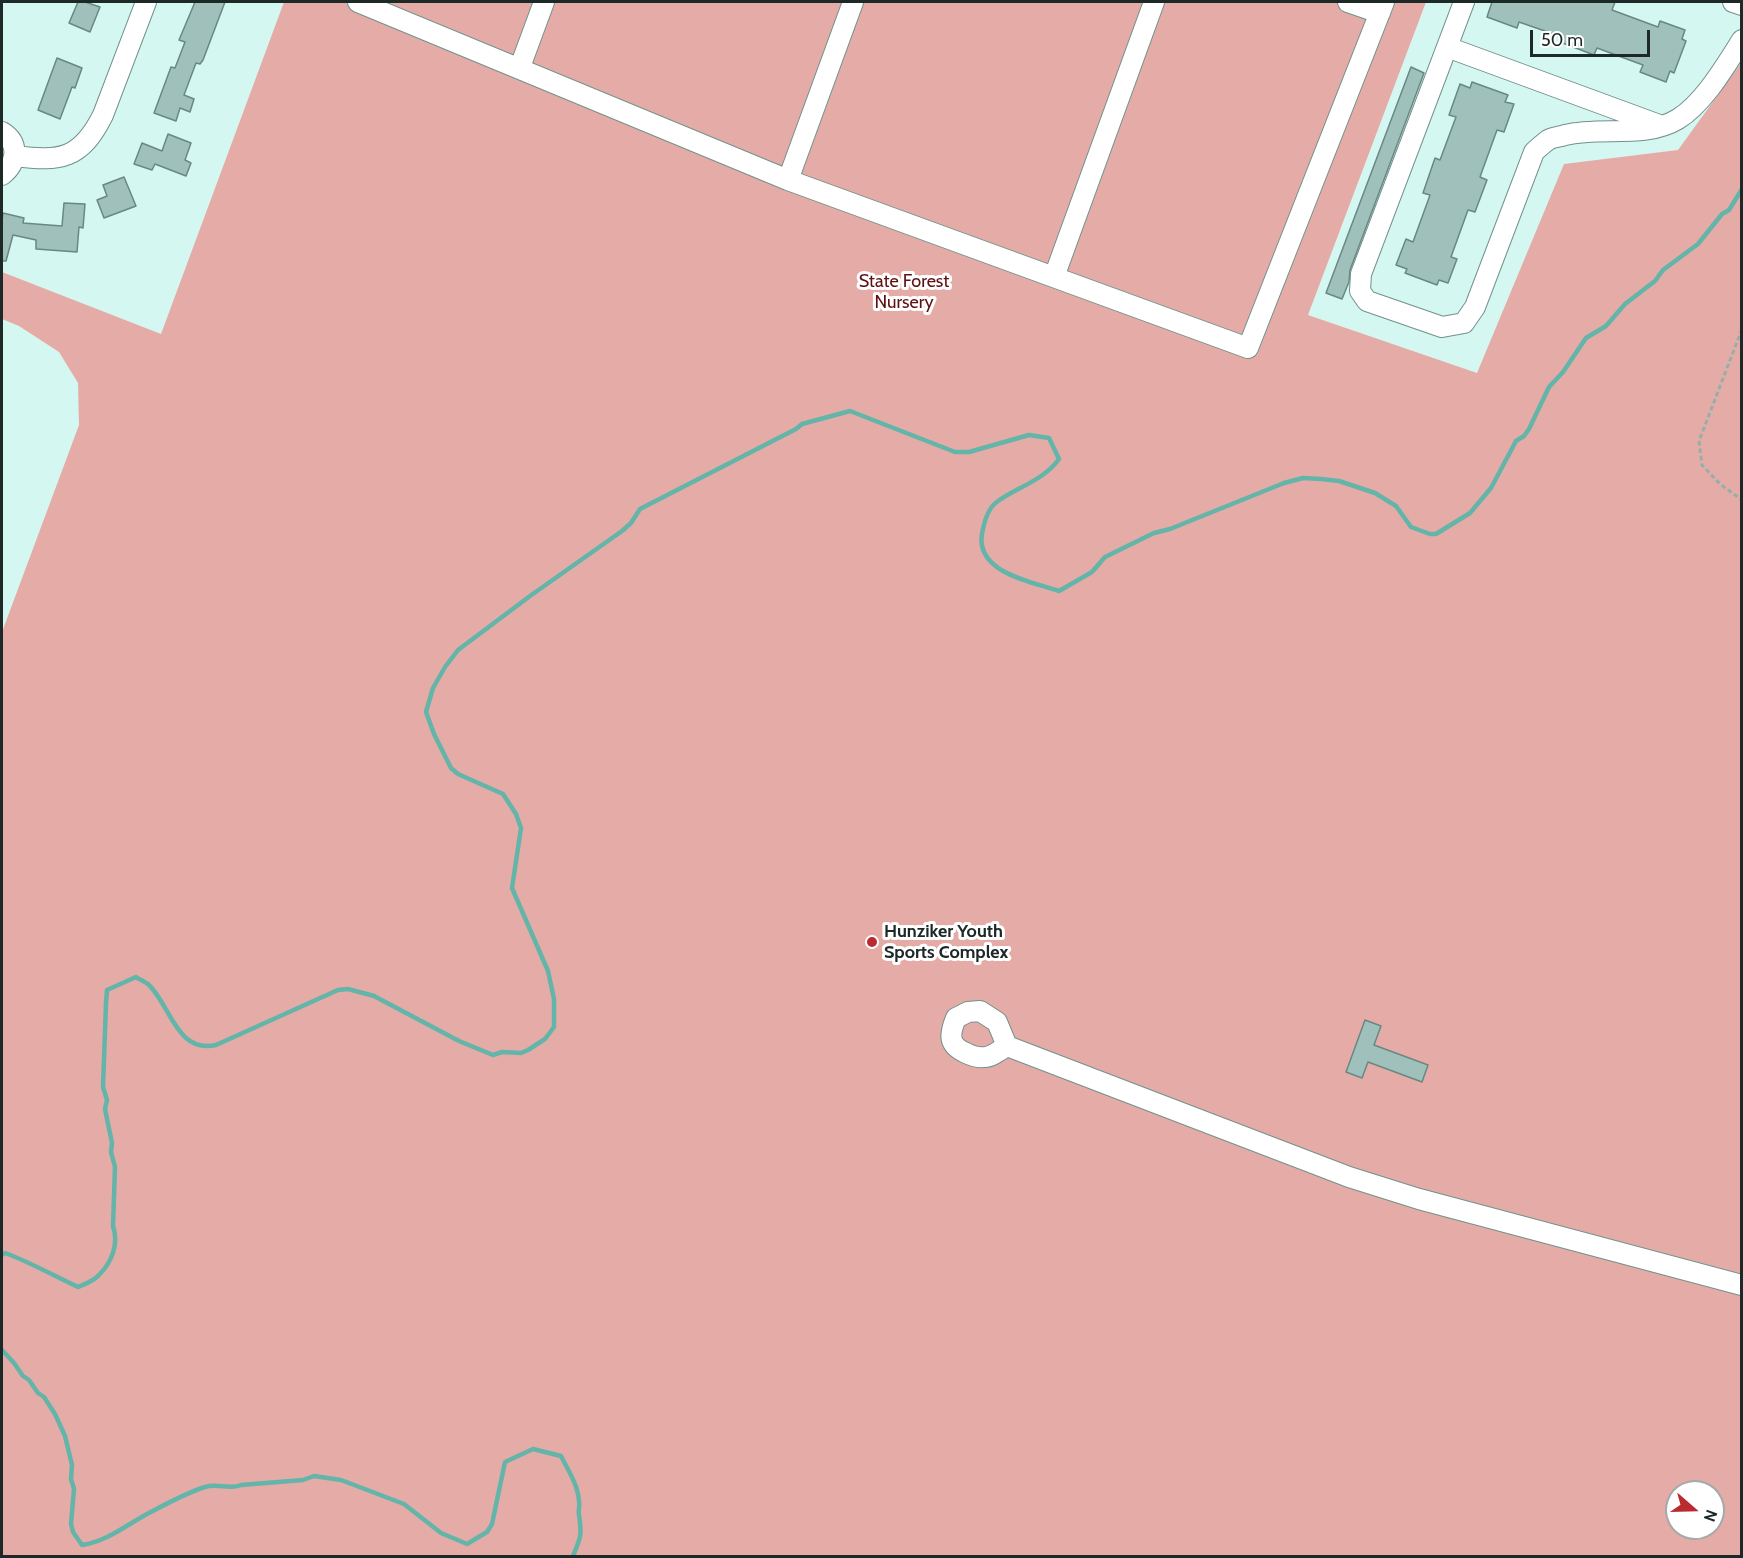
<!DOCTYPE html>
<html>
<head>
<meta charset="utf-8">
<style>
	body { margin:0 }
	#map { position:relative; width:1743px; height:1558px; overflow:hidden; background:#d5f7f2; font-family:Cabin,sans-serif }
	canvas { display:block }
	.frame { position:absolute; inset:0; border:3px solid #1c2927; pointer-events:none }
	.north { position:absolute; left:1665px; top:1480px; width:60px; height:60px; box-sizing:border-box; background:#fff; border:2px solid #a4a9a9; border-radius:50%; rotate:110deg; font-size:16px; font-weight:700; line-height:24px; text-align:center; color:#1c2927 }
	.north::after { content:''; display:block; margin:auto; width:21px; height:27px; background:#ba2a2e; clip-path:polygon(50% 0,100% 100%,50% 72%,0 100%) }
	.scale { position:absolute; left:1530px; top:30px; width:120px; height:27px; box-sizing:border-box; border:3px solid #1c2927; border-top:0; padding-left:8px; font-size:18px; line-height:21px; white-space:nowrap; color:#1c2927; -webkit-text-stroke:4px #fff; paint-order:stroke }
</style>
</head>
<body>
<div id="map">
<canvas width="1743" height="1558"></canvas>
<div class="frame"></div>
<div class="north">N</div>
<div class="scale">50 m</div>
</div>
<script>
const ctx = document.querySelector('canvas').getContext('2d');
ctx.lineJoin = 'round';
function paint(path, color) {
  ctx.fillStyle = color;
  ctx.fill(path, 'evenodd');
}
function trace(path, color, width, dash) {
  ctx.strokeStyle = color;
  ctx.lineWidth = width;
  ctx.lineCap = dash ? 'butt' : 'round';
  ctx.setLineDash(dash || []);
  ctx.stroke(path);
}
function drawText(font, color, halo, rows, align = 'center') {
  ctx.font = font + ' Cabin,sans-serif';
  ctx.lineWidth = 6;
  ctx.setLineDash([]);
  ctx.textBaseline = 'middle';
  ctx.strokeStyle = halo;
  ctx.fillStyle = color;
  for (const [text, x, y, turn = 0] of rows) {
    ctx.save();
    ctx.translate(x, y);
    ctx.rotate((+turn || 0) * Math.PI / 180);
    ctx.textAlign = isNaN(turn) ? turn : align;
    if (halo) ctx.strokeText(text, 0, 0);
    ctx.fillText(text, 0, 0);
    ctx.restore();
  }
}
paint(new Path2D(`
	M284 2H1426L1308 315 1477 373 1564 164 1678 150 1741 63V1556H2V632L79 425 78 383 59 352 19 326 2 319V272L161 334ZM1677 1492H1713V1528H1677Z`), '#e5aca7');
trace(new Path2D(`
	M2 1255 5 1253C30 1262 54 1276 78 1287 85 1284 94 1281 99 1275 112 1262 119 1244 113 1226L115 1167 111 1152 112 1143 105 1109 107 1100 103 1087 106 1003 107 990 136 977C140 980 146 982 149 985 170 1005 177 1054 216 1045L338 990 348 989 374 996 459 1041 493 1055 502 1052 521 1053 528 1050 545 1039 554 1027V999L548 971 512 888 521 828 516 814 503 794 458 774 451 768 434 734 426 712 433 688 445 667 458 650 530 596 622 531 631 523 640 509 796 429 802 424 850 411 955 452H969L1029 435 1049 438 1059 459C1044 480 1018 487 998 501 989 507 985 519 983 529 971 572 1030 581 1059 591L1092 572 1105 557 1154 533 1170 529 1284 483 1303 478 1321 479 1339 481 1375 493 1396 506 1411 527 1430 534H1436L1470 513 1491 488 1516 441 1524 436 1529 429 1549 387 1563 372 1586 338 1606 326 1625 304 1655 281 1663 270 1698 244 1722 214 1729 210 1742 189
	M2 1350 14 1363 23 1376 29 1380 38 1393 44 1397 55 1414 65 1436 72 1465 71 1479 74 1489 71 1524 73 1532 82 1545C108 1541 126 1525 149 1513 166 1504 186 1493 205 1487 217 1483 230 1490 241 1485L303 1480 314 1476 341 1480 404 1504 441 1533 467 1544 487 1532 492 1524 505 1462 533 1449 561 1456C568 1470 578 1485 579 1501 580 1505 578 1510 579 1515 582 1535 581 1537 573 1556`), '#63b4a9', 4.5);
const building = new Path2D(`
	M78 2H85L100 7 90 32 69 23Z
	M195 2H225L203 60 200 64 196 63 184 95 194 99 190 112 180 108 176 121 154 113 171 67 175 68 185 42 179 40Z
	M1492 2H1615L1612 10 1658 27 1660 21 1685 30 1682 39 1686 41 1674 73 1670 71 1666 82 1640 72 1643 65 1597 48 1594 55 1560 42 1562 37 1519 22 1517 28 1487 17Z
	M57 58 82 68 75 88 72 87 60 119 38 110Z
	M1411 67 1424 73 1350 270 1349 282 1342 299 1326 293Z
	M1472 82 1508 95 1505 102 1514 104 1504 132 1497 130 1480 177 1487 180 1475 212 1468 210 1451 257 1457 259 1448 283 1439 280 1437 285 1405 273 1407 269 1396 265 1406 239 1413 242 1430 195 1423 193 1435 158 1440 160 1456 117 1449 115 1460 84 1470 88Z
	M168 134 191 143 185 160 191 163 186 176 155 164 152 170 134 164 142 143 162 151Z
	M124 177 136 206 104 218 97 200 107 196 103 185Z
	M64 203 85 204 83 228 79 227 77 252 36 249V240L13 235 6 261H2V221L3 213 24 218 23 223 62 226Z
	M1365 1020 1381 1026 1374 1045 1428 1065 1422 1082 1368 1062 1362 1078 1346 1072Z`);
paint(building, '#9fc0bb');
trace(building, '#698883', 1.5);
const minor = new Path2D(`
	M358 2 788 180 1248 348 1384 2
	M1348 2 1380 13
	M1464 2 1361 274 1360 291 1367 301 1442 327 1464 323 1475 307 1534 152C1538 148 1543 144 1548 140 1553 137 1560 137 1565 135 1602 126 1645 139 1678 119 1704 103 1726 65 1742 40
	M1733 2 1742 5
	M1447 47 1662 126
	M520 67 544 2
	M2 132C20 143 17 163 2 175
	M15 156C61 162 81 159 103 115L146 2
	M788 180 853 2
	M1054 277 1154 2
	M980 1011 997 1022 1007 1046C1000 1050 992 1057 985 1057 979 1058 972 1056 966 1053 948 1045 949 1035 956 1018L968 1012Z
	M1007 1046 1349 1177 1419 1199 1742 1285`);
trace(minor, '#71918c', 22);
trace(new Path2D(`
	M1742 329 1699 441 1702 465 1720 484 1742 500`), '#94aeaa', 3, [4.5, 3]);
trace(minor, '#fff', 20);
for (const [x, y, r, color] of [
	[872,942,6,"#ba2a2e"]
]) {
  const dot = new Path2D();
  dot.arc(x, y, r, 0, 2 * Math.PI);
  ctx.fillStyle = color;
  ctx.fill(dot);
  trace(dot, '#fff', 2);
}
drawText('18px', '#5f1013', '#fff', [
	["State Forest",904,282],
	["Nursery",904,303]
]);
drawText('bold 18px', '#1c2927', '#fff', [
	["Hunziker Youth",884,932],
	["Sports Complex",884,953]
], 'left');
</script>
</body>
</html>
